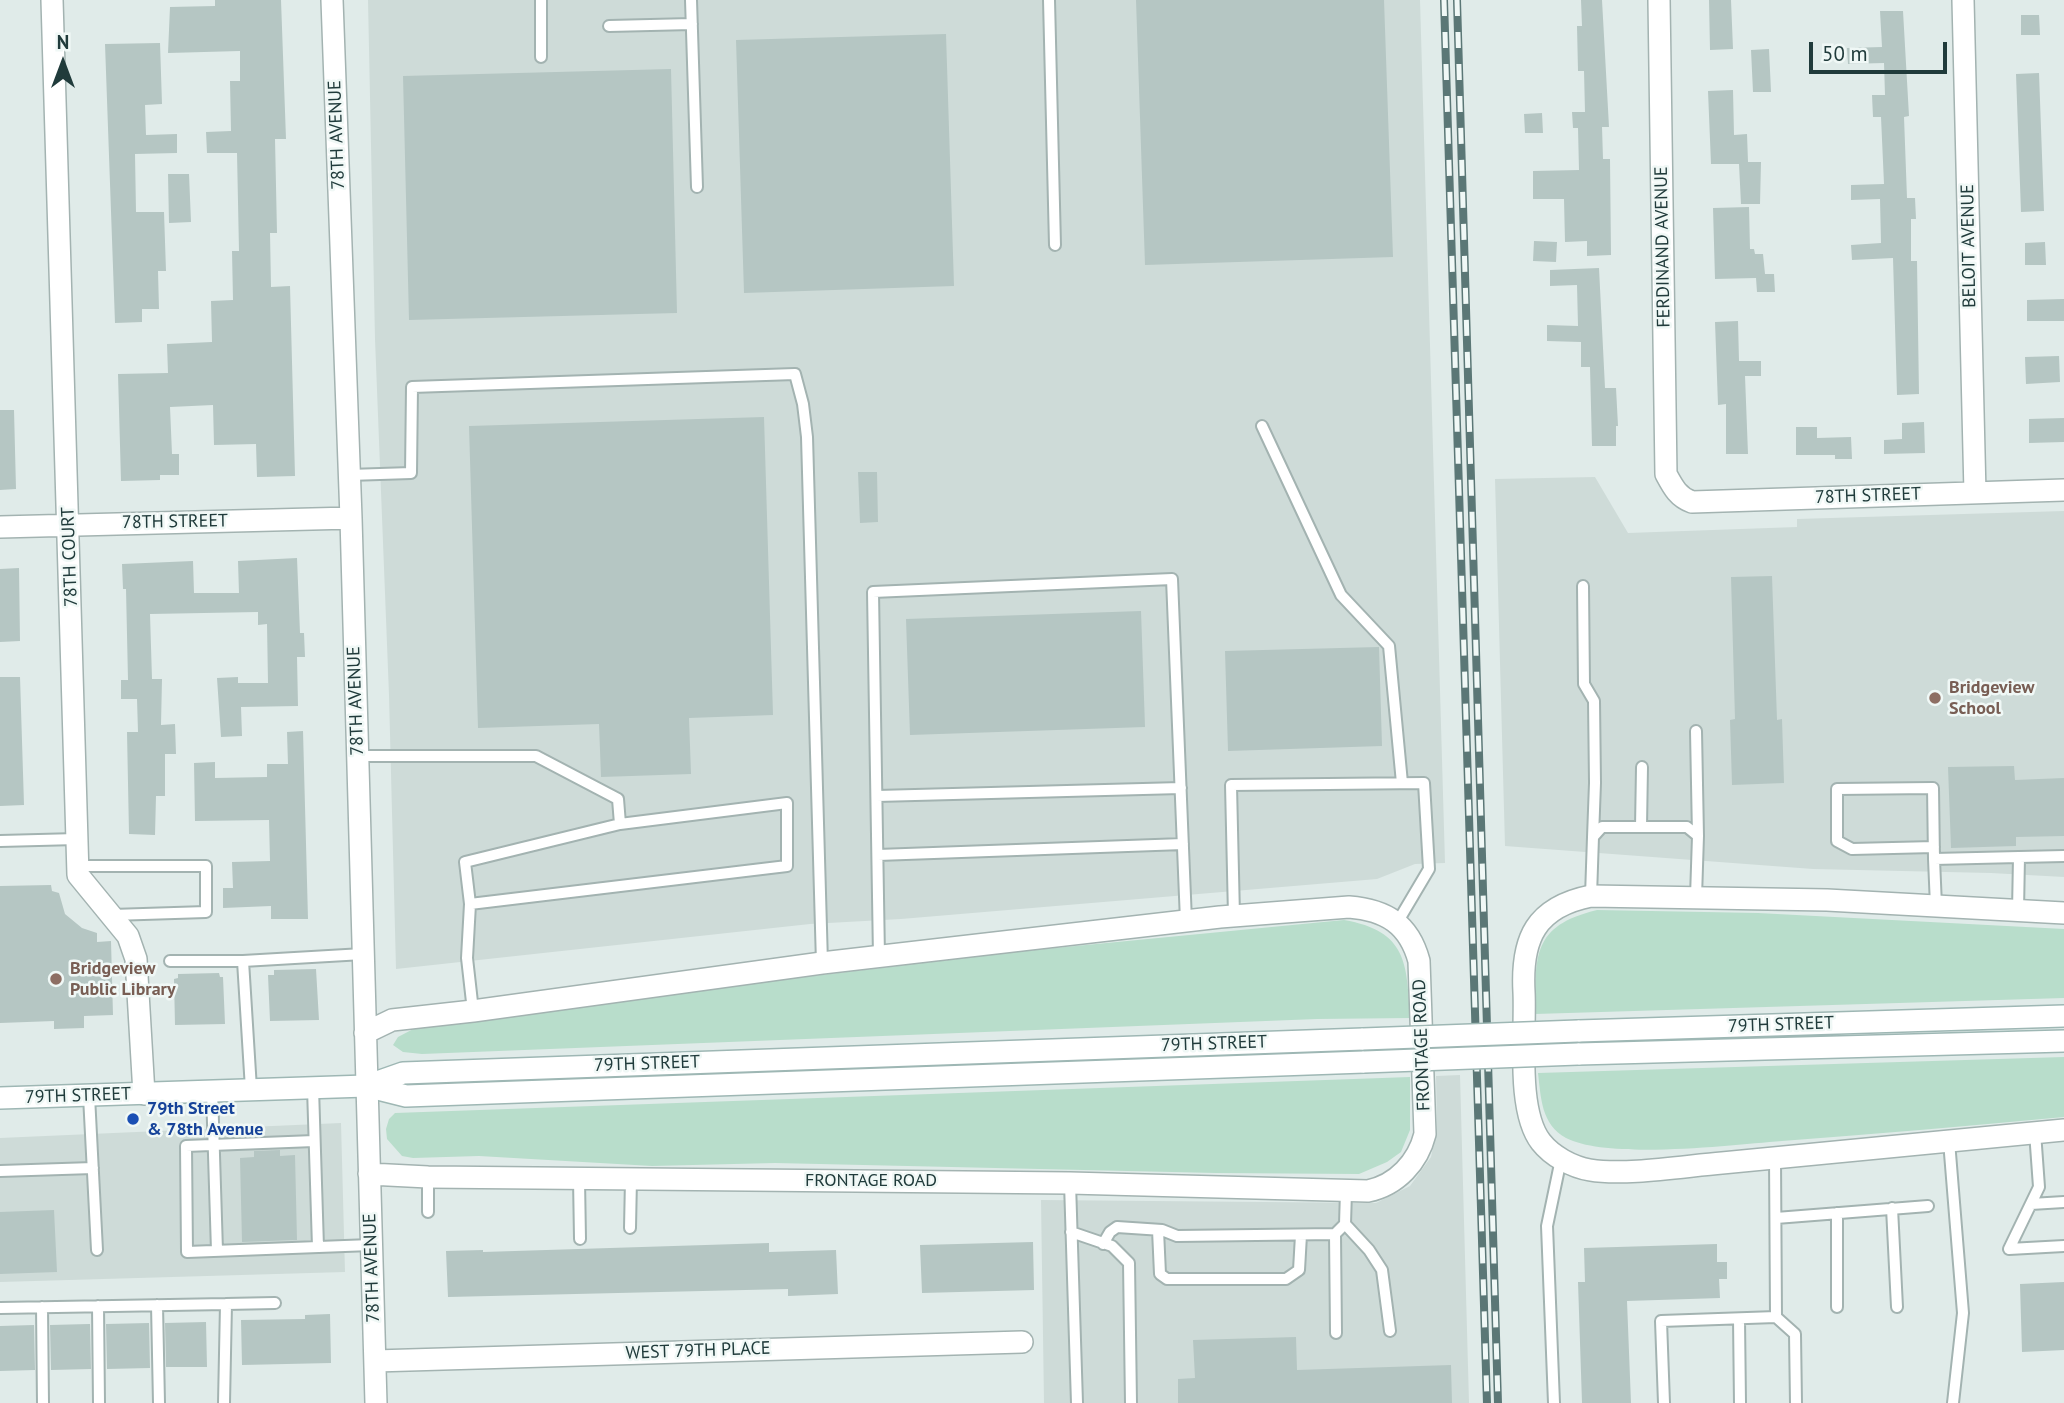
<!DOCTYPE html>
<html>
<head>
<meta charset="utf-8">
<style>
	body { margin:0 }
	#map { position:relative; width:2064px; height:1403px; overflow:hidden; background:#e0ebe9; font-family:"PT Sans",sans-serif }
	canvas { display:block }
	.north { position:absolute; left:28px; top:28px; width:70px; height:70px; -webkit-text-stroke:5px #f0f8f6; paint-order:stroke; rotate:0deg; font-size:19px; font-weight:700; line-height:28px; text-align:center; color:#203b3b }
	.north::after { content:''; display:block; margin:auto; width:24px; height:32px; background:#203b3b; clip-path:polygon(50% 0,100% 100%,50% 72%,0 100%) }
	.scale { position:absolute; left:1809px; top:42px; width:138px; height:32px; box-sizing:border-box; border:4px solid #203b3b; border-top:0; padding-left:9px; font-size:21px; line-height:24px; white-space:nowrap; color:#203b3b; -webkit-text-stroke:5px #f0f8f6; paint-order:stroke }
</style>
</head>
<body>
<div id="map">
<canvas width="2064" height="1403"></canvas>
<div class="north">N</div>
<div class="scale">50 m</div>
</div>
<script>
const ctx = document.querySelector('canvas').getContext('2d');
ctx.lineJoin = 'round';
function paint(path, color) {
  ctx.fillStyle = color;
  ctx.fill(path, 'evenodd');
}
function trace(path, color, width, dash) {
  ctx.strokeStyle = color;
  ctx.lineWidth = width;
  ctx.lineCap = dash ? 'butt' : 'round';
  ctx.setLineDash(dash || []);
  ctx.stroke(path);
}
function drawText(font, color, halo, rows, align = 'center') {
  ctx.font = font + ' "PT Sans",sans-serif';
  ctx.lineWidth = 5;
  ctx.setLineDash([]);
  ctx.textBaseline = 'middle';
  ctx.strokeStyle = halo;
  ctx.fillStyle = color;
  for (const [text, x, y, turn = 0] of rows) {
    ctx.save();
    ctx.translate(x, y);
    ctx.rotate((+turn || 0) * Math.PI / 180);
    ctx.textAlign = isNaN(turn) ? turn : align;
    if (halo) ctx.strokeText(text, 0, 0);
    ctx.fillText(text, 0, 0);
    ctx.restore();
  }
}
paint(new Path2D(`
	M368 0H1420L1445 863 1415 864 1377 879 901 919 810 924 396 969 389 695 375 339Z
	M1595 477 1628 533 1797 527V519L2064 511V877L1991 873 1813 869 1505 846 1495 479Z
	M1460 1075 1469 1403H1044L1041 1200 1376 1203 1410 1186 1431 1157 1437 1129 1436 1076Z
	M341 1123 345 1272 0 1282V1138Z`), '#cedbd8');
paint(new Path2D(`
	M1597 910 1758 913 2064 929V998L1535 1014C1536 956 1531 926 1597 910Z
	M1344 920C1407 931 1407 963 1410 1018L1317 1019 422 1054 403 1052 393 1045 398 1037 419 1026 551 1007 1024 951Z
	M2064 1057V1117C1970 1126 1876 1134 1782 1141 1731 1145 1609 1160 1566 1138 1541 1124 1541 1098 1538 1073Z
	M1410 1077V1130L1401 1152 1387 1162 1359 1174 1216 1173 775 1163 652 1166 479 1156 413 1158 402 1156 387 1139 386 1129 389 1119 395 1113Z`), '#b8ddcb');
paint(new Path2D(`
	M215 0H281L286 139H275L277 233H270L271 287 290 286 295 476 257 477 256 444 214 445 213 405 170 407 172 454H179V475H160V480L121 481 118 374 168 373 167 344 212 342 211 301 233 300 232 251H239L237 153H207L206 132 231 131 230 81H240V51L168 53 170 7 215 6Z
	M1136 0H1384L1393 257 1145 265Z
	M1581 0H1602L1609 127H1602L1603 159H1610L1611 255 1587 256V241L1565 242 1564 199H1533V171L1579 170 1578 128H1573L1572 112H1585L1584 71H1578L1577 26H1582Z
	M1709 0H1731L1733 49 1710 50Z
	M1880 11H1903L1909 116 1904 117 1907 198H1915L1916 219H1911V261H1917L1919 394 1897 395 1893 258 1852 260 1851 245 1881 243 1880 199 1851 200V185L1884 184 1881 117H1873L1872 95H1885L1884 63 1848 64 1847 48 1882 47Z
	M2021 15H2039L2040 35H2021Z
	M946 34 954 286 744 293 736 40Z
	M160 43 162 104 145 105 146 135 177 134V153L135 154 136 212H164L166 271H158L159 309H142V322L115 323 105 44Z
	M1769 49 1771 92H1753L1751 50Z
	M671 69 677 313 409 320 403 76Z
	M2039 73 2044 211 2021 212 2016 74Z
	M1733 90 1734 135 1747 134 1748 162H1761L1760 204H1741L1739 164H1711L1708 91Z
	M1542 113 1543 133H1525L1524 114Z
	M168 174H189L191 222 169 223Z
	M1749 207 1750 249H1754L1755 254H1763L1765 274H1774L1775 292H1757L1756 278 1715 279 1713 208Z
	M1534 241 1557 242 1556 262 1533 261Z
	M2045 242 2046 265H2025V243Z
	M1599 268 1605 388H1616L1618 426H1616V446H1592L1590 367H1581V342L1547 341V325L1578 326 1577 285 1550 286V270Z
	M2064 299V321H2027V300Z
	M1738 321 1739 361H1761V376H1745L1748 454H1726V404L1718 405 1715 322Z
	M2059 356 2060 382 2026 384 2025 357Z
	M0 410H14L16 489 0 490Z
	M764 417 773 715 689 718 691 774 601 777 599 724 478 728 469 426Z
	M2064 418V442L2029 443V419Z
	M1924 422 1925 453 1884 454V440L1902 439V423Z
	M1796 427H1817V438L1851 437 1852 459H1835V455H1796Z
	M858 472H877L878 522 860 523Z
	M297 558 300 633H304L305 657H297L298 706 241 707 242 736 221 737 217 678 238 677V683H268L267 624 258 625V612L150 614 152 679H162L161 725 175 724 176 754H165V796H156L155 835 129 834 127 732H138L137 699H121V680H128L126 589H123L122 564 193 561 194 593H239L238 561Z
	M19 568 20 641 0 642V569Z
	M1772 576 1777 720 1782 719 1784 783 1732 785 1730 720 1735 719 1731 577Z
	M1141 611 1145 727 910 735 906 619Z
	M1379 647 1382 746 1228 751 1225 651Z
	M0 677H20L24 805 0 806Z
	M303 731 308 919H271V906L223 908V888H233L232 862 270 861 269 820 195 821 194 763 215 762V778L267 777V764H288L287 732Z
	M2014 766 2015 780 2064 778V836L2016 837V846L1951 848 1948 767Z
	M51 885 52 891 59 893 65 914 82 928 97 933V942L111 941 113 1015 84 1016V1028L54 1029V1021L0 1023V886Z
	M316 969 319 1020 270 1021 268 975H274V970Z
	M219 973 220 977H223L225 1024 175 1025 174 979 178 978V974Z
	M280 1150V1156L295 1155 297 1240 242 1242 240 1158 254 1157V1151Z
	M54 1210 57 1272 0 1274V1212Z
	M1033 1242 1034 1290 922 1293 920 1245Z
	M769 1243V1252L836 1250 838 1294 788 1296V1289L448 1297 446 1251 483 1250V1252Z
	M1717 1244V1262H1727V1279H1719L1720 1298 1627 1301 1631 1403H1582L1578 1282H1585L1584 1248Z
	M2064 1282V1350L2022 1352 2020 1284Z
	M330 1314 331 1363 242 1365 241 1320 305 1319V1315Z
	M206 1322 207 1367H166L165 1323Z
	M149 1323 150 1368 107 1369 106 1324Z
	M89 1324H90L91 1369 51 1370 50 1325Z
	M34 1325 35 1370 0 1371V1326Z
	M1296 1337 1297 1370 1451 1365 1452 1403H1178V1379L1195 1378 1193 1340Z`), '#b5c6c3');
const service = new Path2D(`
	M541 0V57
	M691 0 697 187
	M1049 0 1055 245
	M609 26 692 24
	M1262 426 1341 595 1389 646 1402 783
	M349 475 411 473 412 387 795 374 803 404 807 437 822 963
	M1583 586 1584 684 1594 701 1595 783 1593 837
	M1696 731 1698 836
	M357 756H536L618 799 620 824 787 803V866L470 904 467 958 473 1011
	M877 796 1181 788
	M1641 827 1642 767
	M0 841 77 839
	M1934 847 1852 849 1837 841V789L1933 788 1934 859
	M878 855 1183 844
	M2019 857 2064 856
	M78 866H206V912L112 915
	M1591 896 1593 837 1602 827H1687L1698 836 1696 897
	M470 904 465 862 620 824
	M1936 906 1934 859 2019 857 2018 911
	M1234 916 1231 785 1424 783 1429 869 1397 923
	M879 957 873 592 1172 579 1186 921
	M170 961H243
	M313 1088 318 1247
	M251 1089 243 961 363 954
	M212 1091 217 1251
	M89 1096 97 1250
	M2035 1132 2039 1187 2009 1249 2064 1246
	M314 1141 186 1146 187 1252 371 1245
	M1949 1141 1963 1313 1953 1403
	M0 1171 93 1168
	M428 1177V1212
	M579 1179 580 1239
	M1070 1183 1077 1403
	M2031 1204 2064 1202
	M1892 1208 1897 1307
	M1776 1218 1928 1206
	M1345 1224 1369 1250 1382 1270 1390 1331
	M630 1228 631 1179
	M1158 1230 1160 1274 1167 1279H1286L1299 1270 1301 1235
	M1071 1232 1112 1246 1129 1263 1131 1403
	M1103 1244 1110 1232 1117 1227 1162 1230 1177 1236 1335 1234
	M226 1304 275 1303
	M157 1305 159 1403
	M98 1306 99 1403
	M42 1307 43 1403
	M1837 1307V1213
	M0 1308 226 1304 224 1403
	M1776 1317 1795 1334 1796 1403
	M1739 1319 1740 1403
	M1336 1333 1335 1234 1345 1224 1346 1191
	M1554 1403 1547 1226 1561 1159
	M1664 1403 1661 1321 1776 1317 1775 1158`);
const minor = new Path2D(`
	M52 0 78 875 128 936 136 959 144 1094
	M332 0 351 518 376 1403
	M1659 0 1666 474C1673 487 1678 497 1692 502L2064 490
	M1963 0 1975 493
	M0 527 351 518
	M2064 913 1827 900 1591 896C1536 907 1521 938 1524 992 1526 1032 1516 1110 1541 1142 1552 1156 1572 1167 1590 1170 1625 1176 1685 1166 1722 1163 1836 1153 1950 1140 2064 1130
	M365 1033 392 1020 473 1011 822 963 1220 917 1349 907C1386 910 1409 924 1419 961L1425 1134C1418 1162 1397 1185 1368 1191L1070 1183 428 1177 369 1174
	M375 1361 1022 1342`);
const secondary = new Path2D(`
	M1578 1031 2064 1016
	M1578 1054 2064 1041
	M366 1086 403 1073 1363 1039
	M0 1098 366 1086 406 1096 1364 1062`);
trace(service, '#a3b3b1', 14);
trace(minor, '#a3b3b1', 24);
trace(secondary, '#9eb7b4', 24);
trace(service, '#fff', 10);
trace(minor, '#fff', 21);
trace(secondary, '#fff', 21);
const rail = new Path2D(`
	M1444 0 1487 1403
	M1457 0 1498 1403`);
trace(rail, '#5b7776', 8);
trace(rail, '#f0f8f6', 5, [16]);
const secondaryBridge = new Path2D(`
	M1363 1039 1578 1031
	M1364 1062 1578 1054`);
trace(secondaryBridge, '#9eb7b4', 24, []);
trace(secondaryBridge, '#fff', 21);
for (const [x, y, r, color] of [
	[1935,698,7,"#8d6e63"],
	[56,979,7,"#8d6e63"],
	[133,1119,7,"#1a4fb4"]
]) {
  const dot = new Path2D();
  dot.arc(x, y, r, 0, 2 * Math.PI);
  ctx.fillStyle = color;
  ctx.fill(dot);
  trace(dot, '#f0f8f6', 2.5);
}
drawText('18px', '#203b3b', '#f0f8f6', [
	["78TH AVENUE",337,135,-92],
	["BELOIT AVENUE",1969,246,-91],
	["FERDINAND AVENUE",1663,247,-91],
	["78TH STREET",1868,496,-2],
	["78TH STREET",175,522,-1],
	["78TH COURT",70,557,-92],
	["78TH AVENUE",356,701,-92],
	["79TH STREET",1781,1025,-2],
	["79TH STREET",1214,1044,-2],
	["FRONTAGE ROAD",1422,1045,-92],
	["79TH STREET",647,1064,-2],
	["79TH STREET",78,1096,-2],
	["FRONTAGE ROAD",871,1181],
	["78TH AVENUE",372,1268,-92],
	["WEST 79TH PLACE",698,1351,-2]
]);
drawText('bold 18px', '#785e54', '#f0f8f6', [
	["Bridgeview",1949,688],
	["School",1949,709],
	["Bridgeview",70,969],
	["Public Library",70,990]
], 'left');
drawText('bold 18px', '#164399', '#f0f8f6', [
	["79th Street",147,1109],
	["& 78th Avenue",147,1130]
], 'left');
</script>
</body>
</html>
